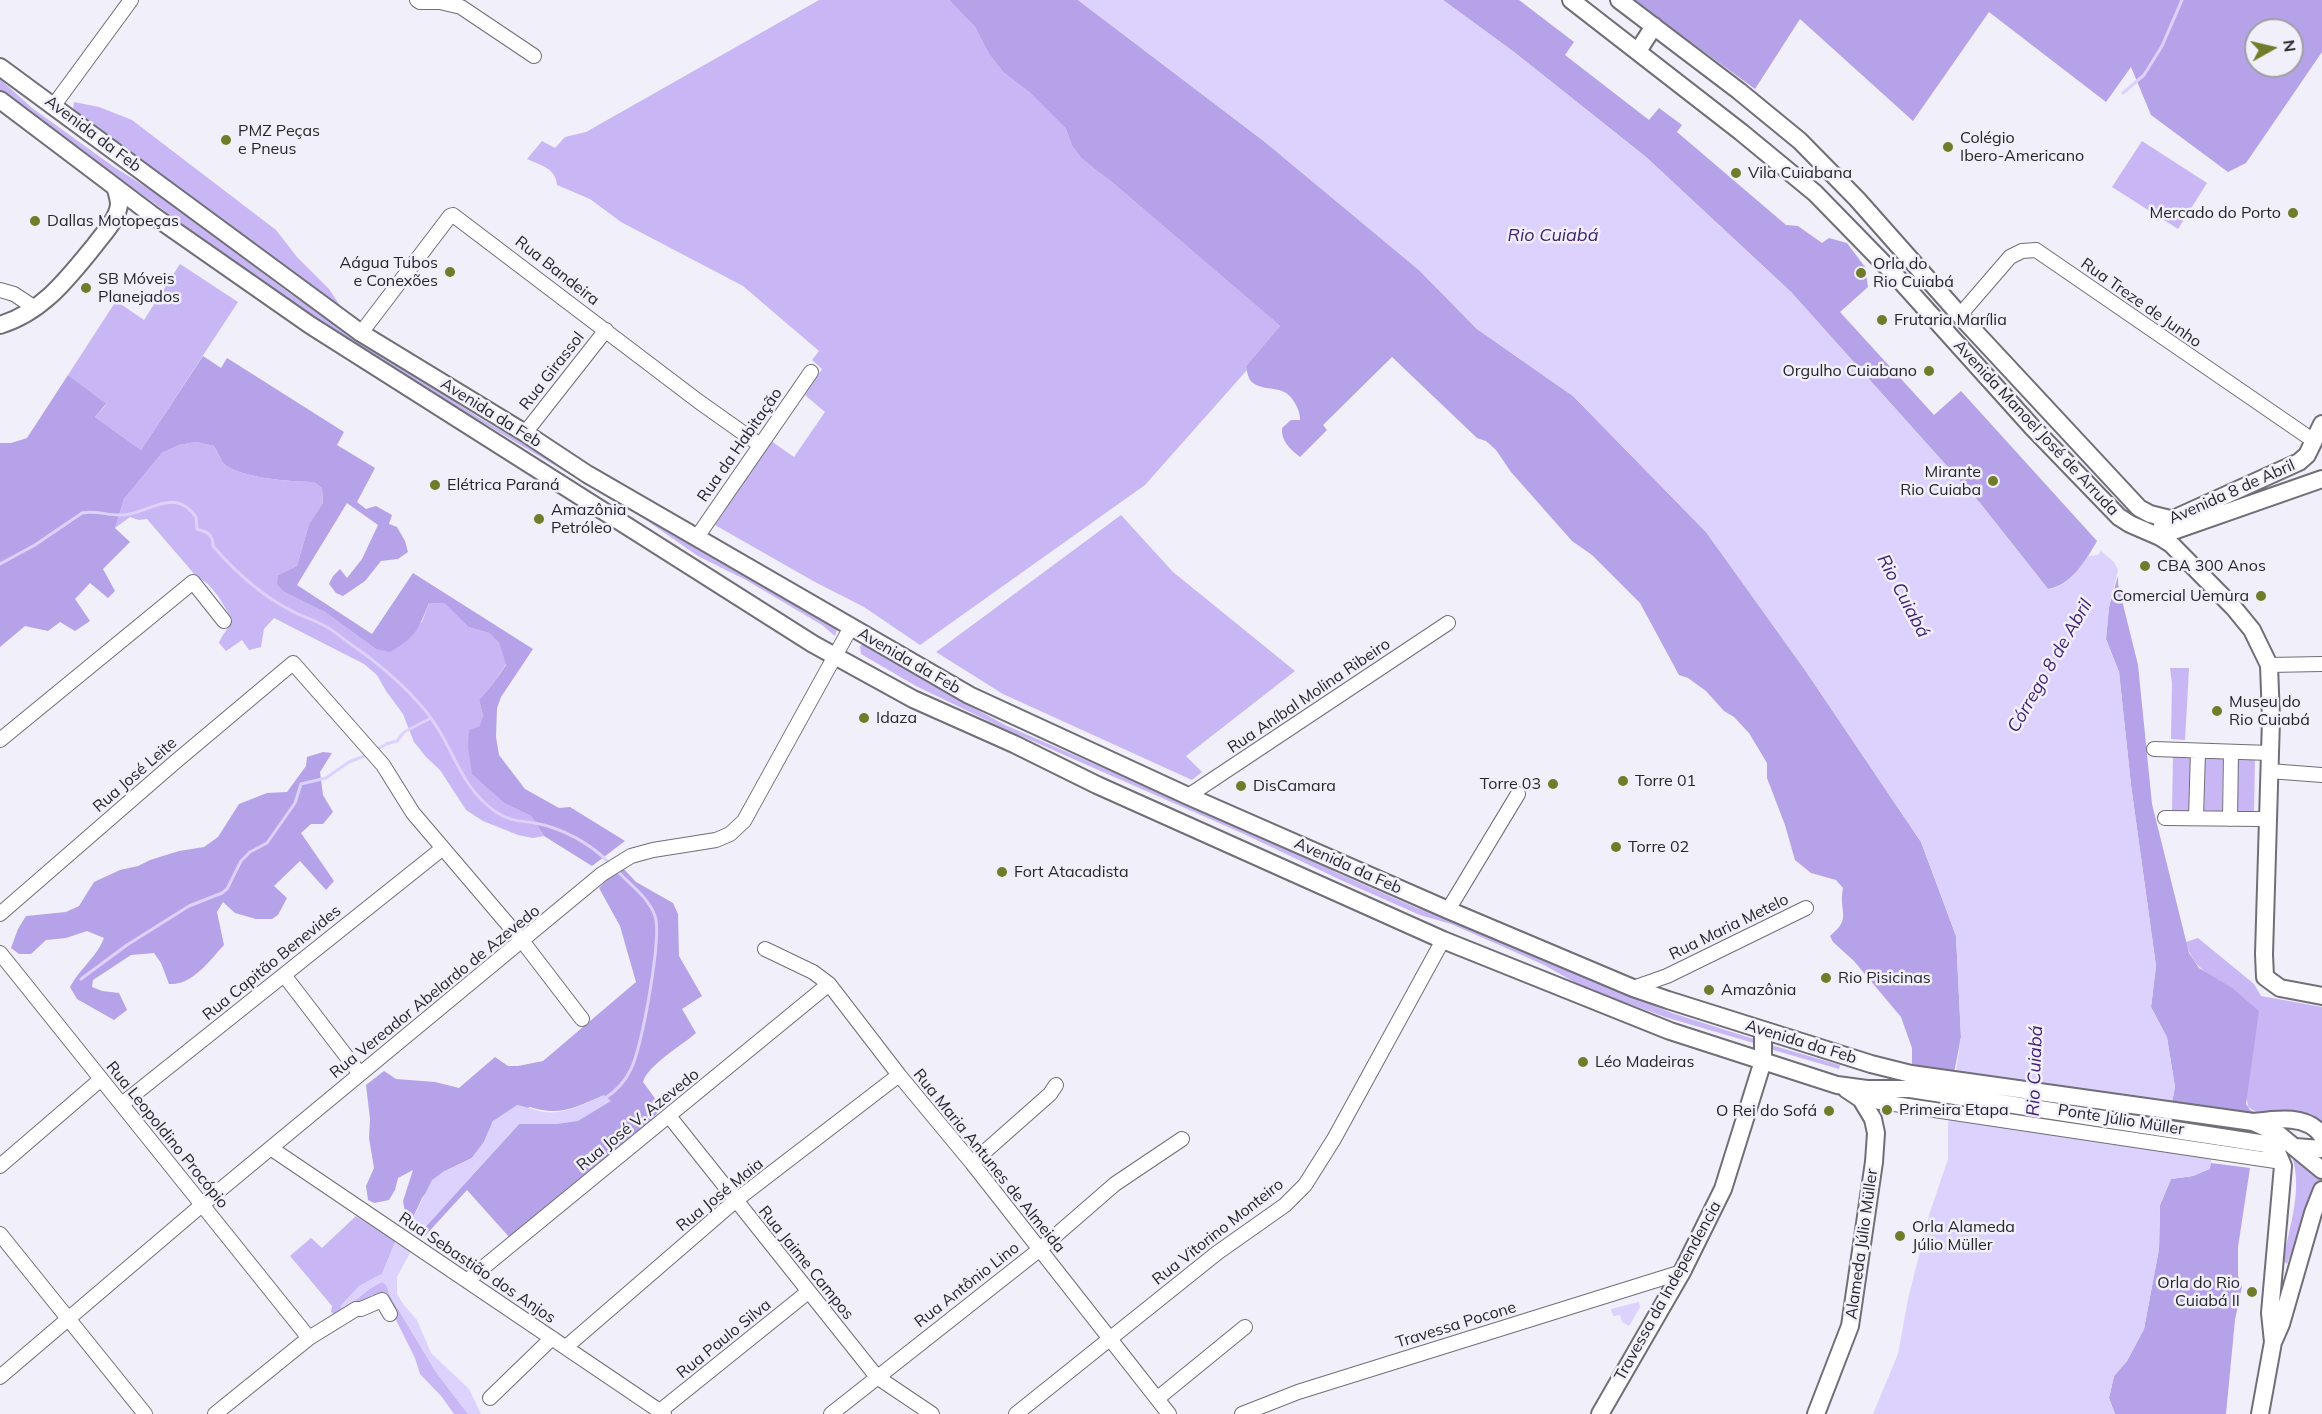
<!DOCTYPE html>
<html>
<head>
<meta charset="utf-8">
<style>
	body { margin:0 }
	#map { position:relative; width:2322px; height:1414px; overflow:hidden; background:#f1eff9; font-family:Mulish,sans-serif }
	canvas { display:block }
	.north { position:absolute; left:2244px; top:18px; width:60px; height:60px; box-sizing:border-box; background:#f1eff9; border:2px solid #a09ea6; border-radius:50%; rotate:82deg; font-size:16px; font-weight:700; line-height:24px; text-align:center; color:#262529 }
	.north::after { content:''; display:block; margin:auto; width:21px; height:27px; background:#707c29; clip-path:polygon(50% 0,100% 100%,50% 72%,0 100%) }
</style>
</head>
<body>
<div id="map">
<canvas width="2322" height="1414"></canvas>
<div class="north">N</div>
</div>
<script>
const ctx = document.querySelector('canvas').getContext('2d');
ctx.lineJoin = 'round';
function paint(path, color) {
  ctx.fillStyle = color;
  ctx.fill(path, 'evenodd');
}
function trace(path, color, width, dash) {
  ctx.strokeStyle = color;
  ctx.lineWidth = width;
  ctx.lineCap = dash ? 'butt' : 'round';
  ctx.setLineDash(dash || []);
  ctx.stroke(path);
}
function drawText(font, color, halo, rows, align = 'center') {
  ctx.font = font + ' Mulish,sans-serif';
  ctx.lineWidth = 5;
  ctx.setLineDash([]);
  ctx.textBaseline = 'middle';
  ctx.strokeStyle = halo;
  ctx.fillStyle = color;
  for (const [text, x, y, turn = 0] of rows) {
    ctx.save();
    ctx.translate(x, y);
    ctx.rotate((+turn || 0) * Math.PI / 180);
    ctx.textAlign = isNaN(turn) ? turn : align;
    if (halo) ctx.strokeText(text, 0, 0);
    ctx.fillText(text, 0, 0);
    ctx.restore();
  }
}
paint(new Path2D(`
	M819 0H949L975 27 989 54 1003 72 1029 92 1066 129 1072 146 1082 159 1113 183 1280 326 1246 366 1247 370 1145 485 920 645 864 607 815 582 715 525 771 441 794 457 825 412 805 395 822 369 812 360 819 351 743 286 621 222 590 199 557 185C556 168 540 165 527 159L542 141 555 148 565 137 586 132Z
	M0 79 32 108 114 167 162 197 292 295 478 417 838 626 835 636 822 625 746 580 698 556 646 520 462 410 298 307 0 92Z
	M74 102 99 107 132 120 276 230 297 257 329 289 341 307V312L73 111Z
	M2142 141 2207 183 2178 229 2112 187Z
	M180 264 238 302 141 450 95 417 106 405 68 375 116 301 144 320Z
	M196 442 214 446C217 452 220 458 223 463 237 478 294 482 314 482L322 488 323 503 309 524 297 566 278 575 284 592 325 612 376 649 422 622 429 603H444L468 627 489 633 499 643 506 664 492 685 479 700 483 716 472 773 504 803 531 816 544 836 533 838 518 835 483 821 466 810 440 770 426 757 414 742 403 714 386 691 377 675 364 664 274 618 264 629 261 647 249 650 242 640 226 651 219 643C222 634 229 629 232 619L218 596 208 584 196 576 147 519 139 520 130 517 115 528 124 499 162 453 179 445Z
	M1121 515 1173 572 1295 671 1186 756 1202 772 1192 780 1003 694 936 652Z
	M863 643 868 644 936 687 1005 725 1313 859 1335 872 1417 908 1455 919 1603 985 1672 1013 1757 1040V1044L1665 1017 1583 987 1544 965 1506 948 1451 924 1420 915 1345 882 1244 834 1003 728 916 686 861 654 860 647Z
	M2170 668H2189L2185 740 2171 739 2172 683Z
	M2173 754 2191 755 2190 812 2172 811Z
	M2205 755 2223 756 2222 813 2204 812Z
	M2237 757H2255L2254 814H2236Z
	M2198 938 2254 984 2261 996 2322 1007V1127L2260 1114 2248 1107 2231 987C2209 974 2193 969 2186 942Z
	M1771 1045 1840 1065 1839 1069 1770 1049Z
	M2291 1154 2322 1175 2287 1264 2283 1261C2289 1228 2304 1187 2291 1154Z
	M356 1216 396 1240 382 1274 359 1286 346 1310C357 1298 367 1289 382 1282L387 1285 389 1294 436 1372 468 1414H454L442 1397 420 1374 415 1358 384 1296 373 1295 336 1316 331 1312 332 1306 290 1256 311 1238 322 1248Z`), '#c8b7f4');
paint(new Path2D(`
	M949 0H1078L1265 142 1419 270 1477 329 1573 396 1706 532 1805 670 1921 842 1956 936 1961 1037 1954 1073 1912 1068V1048L1901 1017 1854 961 1833 942 1830 936C1853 917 1838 913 1843 888L1836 880 1811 873 1795 860 1785 825 1767 778V763L1749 733 1734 717 1724 711 1706 691 1688 678 1679 675 1640 603 1592 555 1572 541 1511 472 1496 450 1486 441 1477 438 1392 357 1323 425 1327 430 1300 457C1290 449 1281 441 1282 428L1291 420H1300C1300 415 1299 412 1297 407 1285 381 1269 394 1253 383 1248 380 1247 371 1246 366L1280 326 1113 183 1082 159 1072 146 1066 129 1029 92 1003 72 989 54 975 27Z
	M1443 0H1519L1574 42 1565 55 1649 120 1659 108 1682 125 1677 132 1786 225 1798 226 1822 243 1829 238 1847 243 1865 267 1868 287 1840 312 1934 415 1961 391 2097 541C2086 560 2072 585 2048 589L1980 503 1791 292 1646 157 1514 52Z
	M1633 0H2322V52L2246 163 2228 172 2151 115 2131 67 2106 102 1989 12 1913 121 1800 19 1755 89ZM2256 30H2292V66H2256Z
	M203 356 221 368 227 358 344 432 337 445 375 468 357 502 366 509 376 506 392 515 389 524 397 527 405 541 408 552 398 559 381 561 365 581 343 596 336 593 329 584 333 576 340 569 347 578 362 559 378 525 347 503 297 585 372 634 413 573 533 649 501 697 497 708 496 737 499 755 525 789 559 808 570 807 625 841 592 866 544 836 531 816 504 803 472 774 468 747 469 730 480 726 483 716 479 700 492 685 506 665 499 643 489 633 468 627 444 603H429C418 630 416 637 390 652L376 649 325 612 284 592 277 584 278 575 297 566 309 524 323 503 322 488 314 482C294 482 237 478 223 463 220 458 217 451 214 446L196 442 179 445 162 453 124 499 115 528 130 542 103 569 115 591 108 598 90 583 75 599 90 621 75 631 60 622 48 631 25 626 0 647V443H11L27 438 68 375 106 404 95 417 141 450Z
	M2118 576V584L2138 665 2152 804 2189 953 2199 968 2231 987 2259 1011 2246 1104 2250 1110 2260 1114 2172 1102 2175 1087 2167 1038 2151 1007 2156 966 2131 785 2119 672 2106 639 2109 607Z
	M323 752 332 753 320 772 323 795 333 812 323 824H311L301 833 334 881 326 890 300 861 274 886 287 898 278 915 272 919H256L235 913 223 902 217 912 224 945C210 960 192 986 169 984L161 963 154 953 131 955 93 980 92 987 102 991 119 993 127 1010 114 1020 77 999 70 987C80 968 97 957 104 938L87 931 66 938 46 940 31 954H19L11 948 18 929 26 916 66 912 79 906 94 882 120 870 138 866 150 860 179 851 204 847 218 837 239 804 267 793 287 792 306 766 307 757Z
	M621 866 636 882 673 903 678 914 679 956 702 996 682 1009 696 1033C681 1046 648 1065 643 1082L662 1108 642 1130 510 1238 467 1190 423 1238 418 1235 519 1124H557L604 1095C577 1107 559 1117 530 1107L493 1121 484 1142 472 1158 443 1172 422 1198 408 1228 403 1201 413 1170 398 1178 395 1190 389 1200 374 1203 368 1200 366 1186 374 1168 369 1138 370 1119 366 1085 384 1071 396 1079 435 1082 459 1088 495 1057 508 1066H518L543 1061 636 982 620 926 599 888Z
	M2211 1163 2250 1168 2238 1247V1276L2242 1286 2235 1320 2226 1414H2115L2109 1398 2114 1376 2127 1361 2144 1329 2159 1249 2160 1205 2171 1179 2193 1176 2209 1169Z`), '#b6a2e8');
paint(new Path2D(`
	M1078 0H1443L1514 52 1646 157 1791 292 1980 503 2048 589C2065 587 2080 570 2088 556L2098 555 2101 551 2114 562 2118 570 2109 607 2106 639 2119 672 2131 785 2156 966 2151 1007 2167 1037 2175 1087 2172 1103C2194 1127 2218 1130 2210 1169L2193 1176 2171 1179 2160 1205 2159 1249 2144 1329 2127 1361 2114 1376 2109 1398 2115 1414H1873L1898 1354 1908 1299 1930 1212 1948 1159V1125L1961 1037 1956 936 1921 842 1805 670 1706 532 1573 396 1477 329 1419 270 1265 142Z
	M604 1095 611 1101 578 1121 557 1124H519L418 1235 408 1228 432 1180 443 1172 472 1158 484 1142 493 1121 517 1105C526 1106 535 1111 544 1112 565 1115 586 1103 604 1095Z
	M396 1240 411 1251 397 1277V1294L403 1304 417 1320 431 1353 469 1389 481 1414H468L436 1372 389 1294 386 1285 382 1282C366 1289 357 1298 345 1311L340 1306 359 1286 382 1274Z
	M1639 1302 1640 1307 1629 1326 1622 1322 1620 1315 1613 1316 1611 1309Z`), '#ddd1fd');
trace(new Path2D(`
	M2123 93 2144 75 2162 46 2182 0
	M0 564 35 545 82 513C96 510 109 516 123 515 150 513 174 486 196 517L197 529C207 532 213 534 213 546 237 574 264 598 298 614 306 618 315 620 323 625 332 629 341 637 349 643 377 662 402 683 424 709 454 744 457 785 496 812 509 821 521 821 535 823 562 828 592 844 610 864
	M374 751 386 744 397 741 404 732 431 718
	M81 979 127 945 189 906 222 893 227 889 241 861 250 852 267 843 295 803 301 784 326 778 349 762 369 754
	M604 1099C615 1092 625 1082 631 1069 642 1048 662 937 655 916 649 898 630 884 617 871`), '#ddd1fd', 3);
const minor = new Path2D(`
	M417 0 420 2H440L461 7 534 56
	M54 105 131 0
	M0 290 14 294 35 308
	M1960 315 2010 257 2022 251 2036 250 2314 441
	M361 333 450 216 453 215 698 401 760 445
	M525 433 606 330
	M697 537 811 372
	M2269 665 2322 664
	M0 740 193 582 224 621
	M2154 749 2270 753
	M2269 771 2322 775
	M1188 796 1448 623
	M2165 818 2260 819
	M2196 818 2198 751
	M2230 819 2231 752
	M1448 910 1518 794
	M0 914 174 763 293 663 383 765 413 813 523 942 582 1019
	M765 949 813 972 829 984 899 1075 972 1163 1169 1414
	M0 953C102 1082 207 1209 309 1338
	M284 975 360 1074
	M1633 988 1667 976 1806 908
	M1861 1099 2282 1162
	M122 1104 443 848
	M669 1116 877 1377 932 1414
	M272 1149 664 1414
	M972 1163 1050 1094 1056 1085
	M0 1166 100 1080
	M0 1234 145 1414
	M468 1280 829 984
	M566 1347 735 1201 899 1075
	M0 1377 203 1204 602 874 631 856 653 850 716 840 730 834 744 821 851 627
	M490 1398 552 1338
	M1158 1398 1245 1327
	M660 1411 808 1292
	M215 1414 309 1338 356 1309H361L382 1300 390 1314
	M831 1414 1039 1250 1115 1184 1182 1139
	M1016 1414 1217 1253 1285 1205 1305 1185 1334 1139 1443 940
	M1242 1414 1298 1392 1682 1272`);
const major = new Path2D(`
	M1571 0 1741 132 1815 193 1896 276 2032 427 2119 517 2130 524 2160 537 2171 544 2234 608 2252 630 2269 665 2271 719 2264 954 2265 977 2280 988 2322 996
	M1619 0 1739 91 1800 141 1857 199 1965 321 2139 508 2150 514 2170 519
	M1638 51 1654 26
	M0 67 361 333 525 433 587 474 969 695 1188 796 1448 910 1633 988 1668 1000 1871 1064 1911 1074 2253 1122 2277 1133 2322 1170
	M0 100 151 214 310 325 813 644 913 699 1014 744 1097 785 1443 940 1670 1031 1837 1085 1867 1089H1910L2266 1144 2277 1152 2283 1166 2270 1313 2273 1342 2260 1414
	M0 325C43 312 68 278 95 245 104 233 117 220 119 205 119 198 117 193 115 187
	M2162 524 2299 462 2307 455 2322 424
	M2159 536 2322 479
	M2254 1122C2276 1119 2308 1114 2322 1136
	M2295 1147 2322 1149
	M2274 1340 2281 1324 2313 1213 2322 1190
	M1600 1414 1682 1272 1723 1189 1763 1061V1031
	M1816 1414 1850 1326 1874 1162 1876 1133 1873 1119 1861 1099 1846 1089`);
trace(minor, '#706e77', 16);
trace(major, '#706e77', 20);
trace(minor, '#fff', 14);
trace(major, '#fff', 16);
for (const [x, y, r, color] of [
	[226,140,6,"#707c29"],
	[1948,147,6,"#707c29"],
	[1736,173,6,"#707c29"],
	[2293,213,6,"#707c29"],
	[35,221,6,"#707c29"],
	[450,272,6,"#707c29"],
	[1861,273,6,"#707c29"],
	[86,288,6,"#707c29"],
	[1882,320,6,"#707c29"],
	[1929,371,6,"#707c29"],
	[1993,481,6,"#707c29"],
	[435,485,6,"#707c29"],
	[539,519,6,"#707c29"],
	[2145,566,6,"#707c29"],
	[2261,596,6,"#707c29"],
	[2217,711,6,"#707c29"],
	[864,718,6,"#707c29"],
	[1623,781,6,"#707c29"],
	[1553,784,6,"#707c29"],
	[1241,786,6,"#707c29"],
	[1616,847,6,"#707c29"],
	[1002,872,6,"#707c29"],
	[1826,978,6,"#707c29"],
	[1709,990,6,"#707c29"],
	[1583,1062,6,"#707c29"],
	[1887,1110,6,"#707c29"],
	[1829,1111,6,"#707c29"],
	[1900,1236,6,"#707c29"],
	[2252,1292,6,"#707c29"]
]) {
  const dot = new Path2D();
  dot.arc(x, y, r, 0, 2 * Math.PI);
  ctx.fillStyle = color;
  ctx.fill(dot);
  trace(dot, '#f1eff9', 2);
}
drawText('16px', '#262529', '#f1eff9', [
	["PMZ Peças",238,131],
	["e Pneus",238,149],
	["Colégio",1960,138],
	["Ibero-Americano",1960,156],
	["Vila Cuiabana",1748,173],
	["Mercado do Porto",2281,213,"right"],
	["Dallas Motopeças",47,221],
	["Aágua Tubos",438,263,"right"],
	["e Conexões",438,281,"right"],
	["Orla do",1873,264],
	["Rio Cuiabá",1873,282],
	["SB Móveis",98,279],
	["Planejados",98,297],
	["Frutaria Marília",1894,320],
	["Orgulho Cuiabano",1917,371,"right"],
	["Mirante",1981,472,"right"],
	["Rio Cuiaba",1981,490,"right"],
	["Elétrica Paraná",447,485],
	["Amazônia",551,510],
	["Petróleo",551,528],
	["CBA 300 Anos",2157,566],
	["Comercial Uemura",2249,596,"right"],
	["Museu do",2229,702],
	["Rio Cuiabá",2229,720],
	["Idaza",876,718],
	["Torre 01",1635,781],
	["Torre 03",1541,784,"right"],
	["DisCamara",1253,786],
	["Torre 02",1628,847],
	["Fort Atacadista",1014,872],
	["Rio Pisicinas",1838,978],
	["Amazônia",1721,990],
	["Léo Madeiras",1595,1062],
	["Primeira Etapa",1899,1110],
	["O Rei do Sofá",1817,1111,"right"],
	["Orla Alameda",1912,1227],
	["Júlio Müller",1912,1245],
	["Orla do Rio",2240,1283,"right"],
	["Cuiabá II",2240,1301,"right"]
], 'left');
drawText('16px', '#262529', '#f1eff9', [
	["Avenida da Feb",93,134,37],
	["Rua Bandeira",557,271,38],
	["Rua Treze de Junho",2141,303,35],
	["Rua Girassol",552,371,-52],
	["Avenida da Feb",491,413,32],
	["Avenida Manoel José de Arruda",2036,428,47],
	["Rua da Habitação",740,445,-55],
	["Avenida 8 de Abril",2232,492,-24],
	["Avenida da Feb",909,661,30],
	["Rua Aníbal Molina Ribeiro",1309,696,-34],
	["Rua José Leite",135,775,-41],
	["Avenida da Feb",1348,866,24],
	["Rua Maria Metelo",1729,927,-26],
	["Rua Capitão Benevides",272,963,-39],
	["Rua Vereador Abelardo de Azevedo",435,992,-39],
	["Avenida da Feb",1801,1042,17],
	["Rua José V. Azevedo",638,1120,-39],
	["Ponte Júlio Müller",2121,1120,9],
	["Rua Leopoldino Procópio",167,1135,51],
	["Rua Maria Antunes de Almeida",989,1161,51],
	["Rua José Maia",720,1195,-39],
	["Rua Vitorino Monteiro",1218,1232,-38],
	["Alameda Júlio Müller",1862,1244,-82],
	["Rua Jaime Campos",806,1263,51],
	["Rua Sebastião dos Anjos",477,1268,34],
	["Rua Antônio Lino",967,1285,-38],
	["Travessa da Independencia",1668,1291,-61],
	["Travessa Pocone",1456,1325,-17],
	["Rua Paulo Silva",724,1339,-39]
]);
drawText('italic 18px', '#422172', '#f1eff9', [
	["Rio Cuiabá",1553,236],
	["Rio Cuiabá",1903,596,62],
	["Córrego 8 de Abril",2050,666,-60],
	["Rio Cuiabá",2035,1071,-88]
]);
</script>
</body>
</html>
